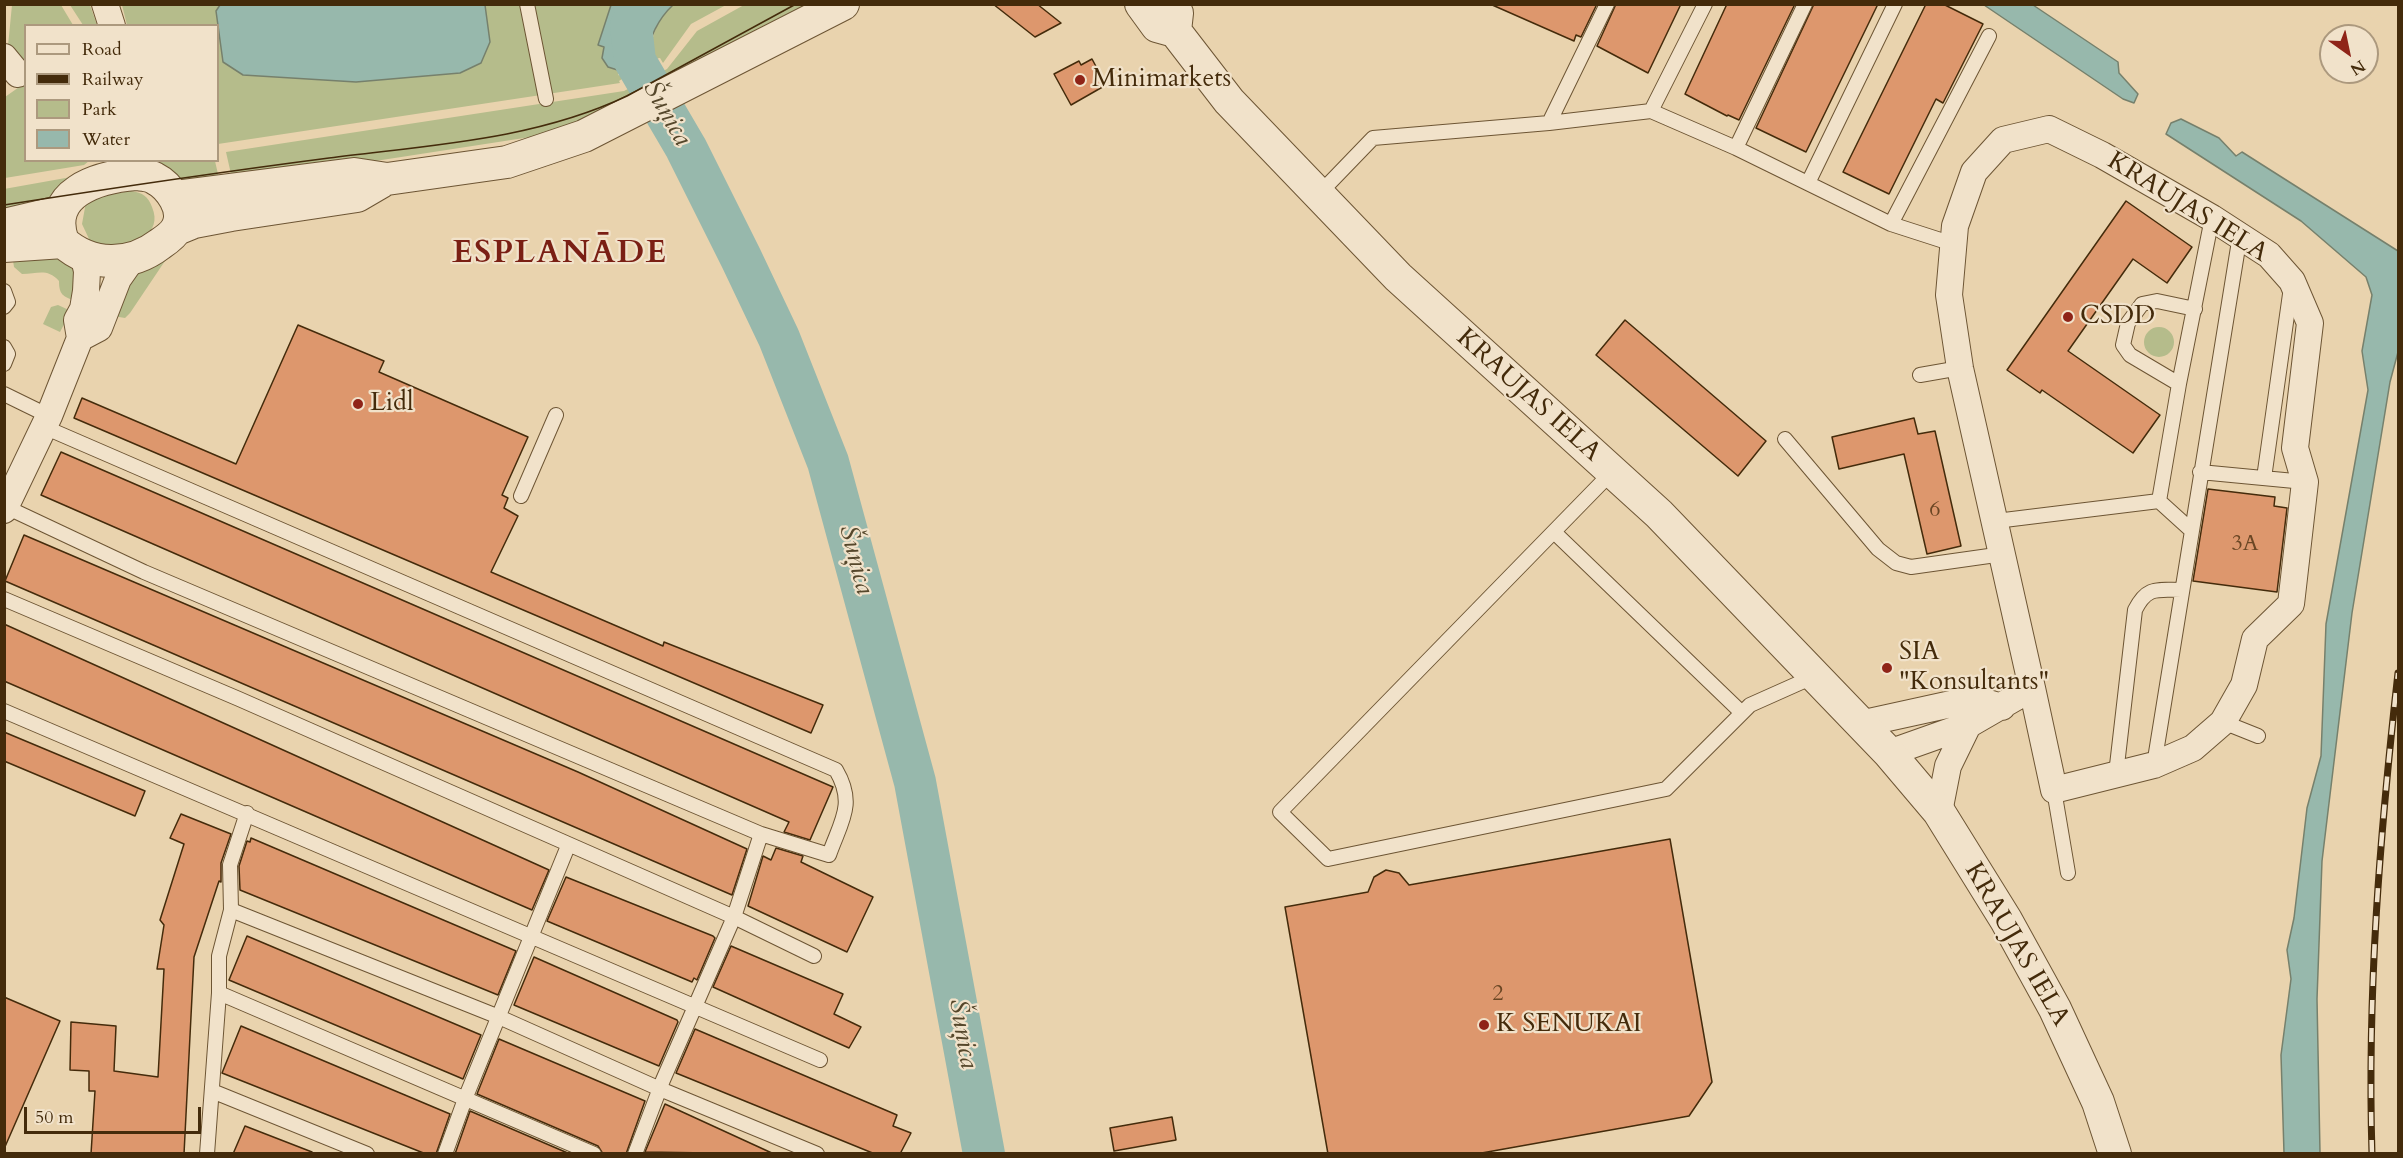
<!DOCTYPE html>
<html>
<head>
<meta charset="utf-8">
<style>
	body { margin:0 }
	#map { position:relative; width:2403px; height:1158px; overflow:hidden; background:#e9d3ae; font-family:Cardo,serif }
	canvas { display:block }
	.frame { position:absolute; inset:0; border:6px solid #442b0b; pointer-events:none }
	.legend { position:absolute; left:24px; top:24px; width:195px; height:138px; box-sizing:border-box; background:#f1e2ca; border:2px solid #ac997e; margin:0; padding:8px 10px; list-style:none; font-size:18px; color:#442b0b }
	.legend li { display:flex; align-items:center; gap:12px; height:30px }
	.legend b { width:30px; border:2px solid #ac997e }
	.north { position:absolute; left:2319px; top:24px; width:60px; height:60px; box-sizing:border-box; background:#f1e2ca; border:2px solid #ac997e; border-radius:50%; rotate:147deg; font-size:16px; font-weight:700; line-height:24px; text-align:center; color:#442b0b }
	.north::after { content:''; display:block; margin:auto; width:21px; height:27px; background:#8f2418; clip-path:polygon(50% 0,100% 100%,50% 72%,0 100%) }
	.scale { position:absolute; left:24px; top:1107px; width:177px; height:27px; box-sizing:border-box; border:3px solid #442b0b; border-top:0; padding-left:8px; font-size:18px; line-height:21px; white-space:nowrap; color:#442b0b; -webkit-text-stroke:4px #f1e2ca; paint-order:stroke }
</style>
</head>
<body>
<div id="map">
<canvas width="2403" height="1158"></canvas>
<div class="frame"></div>
<ul class="legend">
<li><b style="height:8px;background:#f1e2ca"></b>Road</li>
<li><b style="height:8px;background:#442b0b"></b>Railway</li>
<li><b style="height:16px;background:#b5bc8b"></b>Park</li>
<li><b style="height:16px;background:#97b8ac"></b>Water</li>
</ul>
<div class="north">N</div>
<div class="scale">50 m</div>
</div>
<script>
const ctx = document.querySelector('canvas').getContext('2d');
ctx.lineJoin = 'round';
function paint(path, color) {
  ctx.fillStyle = color;
  ctx.fill(path, 'evenodd');
}
function trace(path, color, width, dash) {
  ctx.strokeStyle = color;
  ctx.lineWidth = width;
  ctx.lineCap = dash ? 'butt' : 'round';
  ctx.setLineDash(dash || []);
  ctx.stroke(path);
}
function drawText(font, color, halo, rows, align = 'center') {
  ctx.font = font + ' Cardo,serif';
  ctx.lineWidth = 4.5;
  ctx.setLineDash([]);
  ctx.textBaseline = 'middle';
  ctx.strokeStyle = halo;
  ctx.fillStyle = color;
  for (const [text, x, y, turn = 0] of rows) {
    ctx.save();
    ctx.translate(x, y);
    ctx.rotate((+turn || 0) * Math.PI / 180);
    ctx.textAlign = isNaN(turn) ? turn : align;
    if (halo) ctx.strokeText(text, 0, 0);
    ctx.fillText(text, 0, 0);
    ctx.restore();
  }
}
paint(new Path2D(`
	M12 5H61L73 25 26 26V160L89 161 84 165 5 178V97L22 85 8 46Z
	M70 5H90L97 25H83Z
	M122 5H220L216 11 490 42 485 5H611L598 45 605 47 608 67 619 71 618 75 625 77 619 81 620 83 218 144V26L127 25Z
	M673 5H726L691 24 663 63 660 58 649 60C651 39 656 20 673 5Z
	M744 5H810L578 124 537 136 233 183 226 152 624 91 667 69 697 31Z
	M168 160 215 161 220 183 174 185 159 162Z
	M88 174 58 197 7 217 4 189Z
	M131 191C143 193 148 196 152 207 164 235 131 247 109 246 102 246 96 243 90 241L82 224 86 202 92 197Z
	M171 252 130 313 125 318 113 316 130 275Z
	M55 253C78 269 76 273 75 301 63 296 59 295 59 281 47 268 38 274 22 274L14 267 12 254Z
	M58 305 71 311 60 332 43 324 51 307Z
	M2144 342a15 15 0 1 1 30 0a15 15 0 1 1-30 0Z`), '#b5bc8b');
const water = new Path2D(`
	M220 5H485L490 42 481 63 460 73 356 82 243 75 223 62 216 11Z
	M611 5H673C660 17 646 40 649 59 651 70 678 113 685 126L665 138 627 73 608 67 602 58 604 47 598 45Z
	M1984 5H2033L2118 62 2119 73 2138 94 2134 103 2123 99Z
	M2181 119 2219 138 2236 156 2242 152 2398 251V352L2390 382 2352 613 2322 861 2317 999 2320 1153H2284L2281 1055 2291 979 2287 950 2294 918 2307 808 2321 756 2326 624 2368 390 2362 351 2372 295 2366 277 2301 221 2166 134 2171 123Z`);
paint(water, '#97b8ac');
trace(water, '#76806c', 1.5);
paint(new Path2D(`
	M654 62 683 116 657 130 626 77Z`), '#e9d3ae');
trace(new Path2D(`
	M643 4 631 26 635 61 686 148 741 258 779 338 828 462 915 782 984 1154`), '#97b8ac', 42);
const building = new Path2D(`
	M993 4H1037L1061 23 1035 37Z
	M1490 4H1597L1581 37 1576 35 1574 41Z
	M1616 4H1681L1648 73 1597 46Z
	M1727 4H1795L1739 120 1728 115 1727 116 1685 94Z
	M1814 4H1878L1806 152 1756 128Z
	M1926 4H1943L1983 24 1943 103 1936 99 1889 194 1843 172Z
	M1092 59 1106 85 1071 105 1054 74 1079 61 1081 65Z
	M2126 201 2192 247 2167 283 2133 259 2068 351 2160 415 2133 453 2042 390 2040 393 2007 370Z
	M1625 320 1766 441 1738 476 1596 355Z
	M298 325 384 361 379 372 528 437 502 495 508 498 504 508 518 516 491 572 663 646 664 642 823 705 811 733 74 418 82 398 236 464Z
	M1914 418 1918 434 1935 431 1961 546 1927 554 1904 454 1839 469 1832 437Z
	M61 452 833 787 810 840 784 832 789 822 41 495Z
	M2208 489 2275 497 2274 506 2287 508 2277 592 2193 581Z
	M24 535 578 772 747 849 732 895 5 581Z
	M4 624 549 870 532 910 4 681Z
	M4 732 145 791 135 816 4 761Z
	M181 814 231 834 221 863V882L219 881 194 957 184 1154H91L95 1091H89V1071L70 1070 71 1022 116 1026 114 1071 158 1077 164 969H157L164 925 160 920 184 844 170 838Z
	M251 838 516 951 498 995 240 890 239 866 247 841 250 842Z
	M1670 839 1712 1082 1689 1116 1476 1154H1328L1285 907 1368 892 1374 877 1386 870 1399 873 1409 885Z
	M776 848 803 856 801 862 873 897 847 952 748 906 763 856 771 860Z
	M566 877 713 936 715 938 697 980 694 978 692 982 547 921Z
	M247 936 481 1035 463 1079 229 980Z
	M731 946 843 994 834 1014 861 1027 849 1048 713 987Z
	M534 957 677 1020 678 1022 659 1066 514 1005Z
	M4 997 60 1021 4 1149Z
	M241 1026 450 1114 436 1154H426L222 1073Z
	M695 1029 897 1115 893 1126 911 1133 900 1154H875L676 1073Z
	M499 1039 645 1101 626 1154H603L598 1146 477 1094Z
	M665 1104 774 1154 645 1152Z
	M470 1111 570 1154H455Z
	M1172 1117 1176 1140 1114 1151 1110 1128Z
	M245 1126 312 1152V1154H233Z`);
paint(building, '#dd976d');
trace(building, '#442b0b', 1.5);
const service = new Path2D(`
	M527 4 546 99
	M1651 111 1705 4
	M1549 123 1607 4
	M1736 148 1805 4
	M1808 183 1895 4
	M1318 195 1373 138 1549 123 1651 111 1736 148 1891 224 1953 244
	M1891 224 1989 36
	M4 291 8 302 4 307
	M4 347 8 354 4 364
	M1920 375 1960 368
	M2179 384 2130 355 2123 345 2128 323 2142 304 2157 301 2195 309
	M4 394 49 416
	M1785 439 1878 549 1896 563 1911 567 2003 554
	M1612 472 1280 812 1328 859 1666 789 1750 705 1815 676
	M2200 472 2305 482
	M2264 478 2291 287
	M521 496 556 415
	M2159 501 2191 530
	M6 507 144 572 761 834 829 855C841 821 856 804 836 770L44 427
	M1996 521 2159 501 2179 384 2212 218
	M1554 532 1742 713
	M4 599 239 699 734 917 814 956
	M4 711 820 1060
	M2223 722 2258 736
	M2154 765 2240 235
	M2116 774 2135 610C2147 586 2157 590 2181 590
	M2054 790 2068 873
	M231 910 499 1017 660 1089 817 1154
	M219 993 594 1154
	M212 1091 367 1154
	M207 1154 219 993V956L231 910 230 865 247 813
	M445 1154 465 1099 568 846
	M635 1154 663 1080 734 917 761 834`);
const minor = new Path2D(`
	M105 4 112 26
	M4 57 18 74
	M80 338 99 328 118 279 132 259
	M4 510 49 416 80 338 77 320 83 309 86 291 87 271 84 258
	M1860 724 1974 699 2002 707
	M1889 753 1968 725 2032 688 1960 368 1949 295 1955 226 1974 172 2003 140 2049 129 2102 155 2212 218 2269 255 2292 281 2310 323 2295 448 2305 482 2291 604 2255 639 2244 685 2223 722 2193 748 2154 765 2054 790 2032 688
	M1939 812 1948 766 1968 725`);
const tertiary = new Path2D(`
	M1141 4 1157 26 1175 31 1229 101 1398 277 1659 514 1889 753 1939 812 2006 920 2055 1009 2098 1102 2115 1154
	M1172 4 1177 13 1175 31
	M136 174C142 175 149 175 154 178 170 186 187 210 177 228 174 234 166 240 160 244 130 267 91 267 63 242 45 193 97 177 136 174Z
	M174 197 354 174 387 179 507 162 584 136 843 4
	M4 225 59 212
	M177 229 194 222 231 215 357 196 381 182
	M4 246 63 242`);
trace(service, '#6d5534', 16);
trace(minor, '#6d5534', 28);
trace(tertiary, '#6d5534', 34);
trace(service, '#f1e2ca', 14);
trace(minor, '#f1e2ca', 26);
trace(tertiary, '#f1e2ca', 32);
trace(new Path2D(`
	M4 205C113 188 221 172 329 158 430 145 534 140 627 96L796 4`), '#442b0b', 1.5);
const rail = new Path2D(`
	M2372 1154C2367 992 2380 833 2398 673`);
trace(rail, '#442b0b', 7);
trace(rail, '#f1e2ca', 4.5, [14]);
for (const [x, y, r, color] of [
	[1080,80,6,"#8f2418"],
	[2068,317,6,"#8f2418"],
	[358,404,6,"#8f2418"],
	[1887,668,6,"#8f2418"],
	[1484,1025,6,"#8f2418"]
]) {
  const dot = new Path2D();
  dot.arc(x, y, r, 0, 2 * Math.PI);
  ctx.fillStyle = color;
  ctx.fill(dot);
  trace(dot, '#f1e2ca', 2);
}
drawText('22px', '#6a4624', null, [
	["6",1935,511],
	["3A",2245,545],
	["2",1498,995]
]);
drawText('26px', '#442b0b', '#f1e2ca', [
	["Minimarkets",1092,80],
	["CSDD",2080,317],
	["Lidl",370,404],
	["SIA",1899,653],
	["\"Konsultants\"",1899,683],
	["K SENUKAI",1496,1025]
], 'left');
drawText('26px', '#442b0b', '#f1e2ca', [
	["KRAUJAS IELA",2187,208,32],
	["KRAUJAS IELA",1528,396,42],
	["KRAUJAS IELA",2016,945,60]
]);
drawText('italic 27px', '#55472b', '#f1e2ca', [
	["Šuņica",666,114,60],
	["Šuņica",855,560,75],
	["Šuņica",962,1034,80]
]);
ctx.letterSpacing = '1.5px';
drawText('bold 32px', '#7a1f14', '#f1e2ca', [
	["ESPLANĀDE",560,255]
]);
ctx.letterSpacing = '0px';
</script>
</body>
</html>
